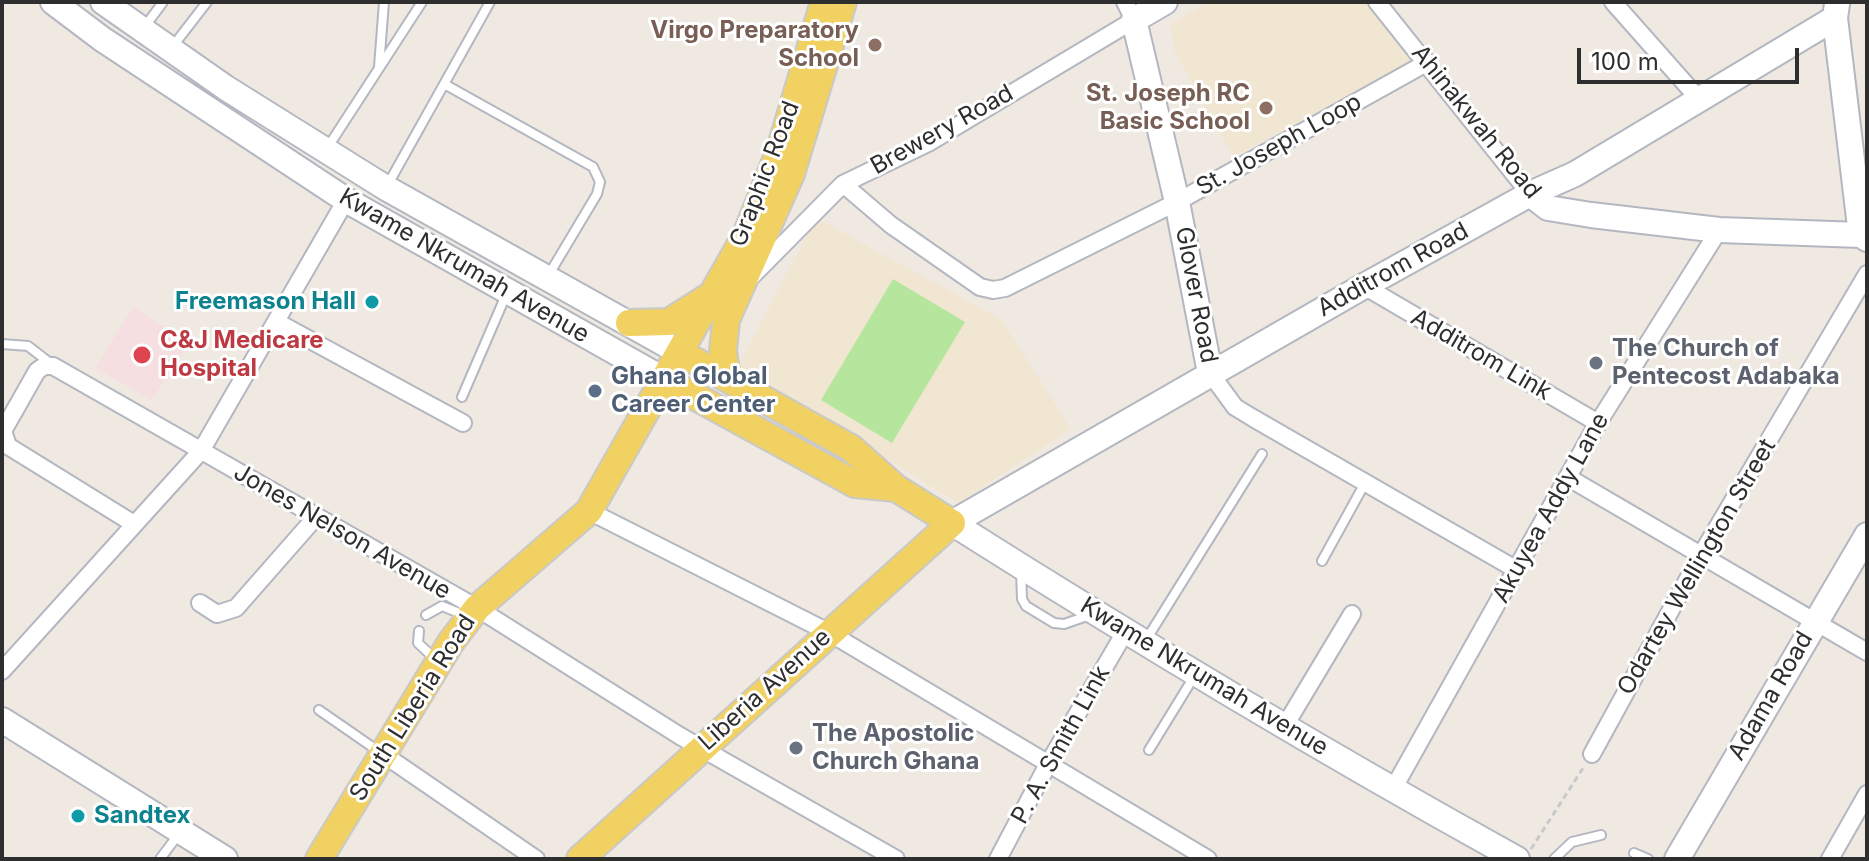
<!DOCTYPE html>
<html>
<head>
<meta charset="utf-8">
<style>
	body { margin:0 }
	#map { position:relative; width:1869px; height:861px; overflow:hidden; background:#efe9e1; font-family:Inter,sans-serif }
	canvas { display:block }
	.frame { position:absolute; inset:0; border:4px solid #2e2e2e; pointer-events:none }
	.scale { position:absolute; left:1577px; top:48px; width:222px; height:36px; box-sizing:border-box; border:4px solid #2e2e2e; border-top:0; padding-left:10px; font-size:24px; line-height:28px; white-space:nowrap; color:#2e2e2e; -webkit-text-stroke:6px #fff; paint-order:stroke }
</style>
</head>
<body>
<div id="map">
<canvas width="1869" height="861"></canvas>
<div class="frame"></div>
<div class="scale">100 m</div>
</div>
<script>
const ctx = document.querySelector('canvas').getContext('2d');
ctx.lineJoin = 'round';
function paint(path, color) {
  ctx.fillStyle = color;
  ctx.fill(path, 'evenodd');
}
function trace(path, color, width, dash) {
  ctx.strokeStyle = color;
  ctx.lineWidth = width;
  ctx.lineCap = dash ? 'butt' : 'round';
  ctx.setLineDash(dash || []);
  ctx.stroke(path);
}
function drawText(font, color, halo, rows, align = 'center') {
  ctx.font = font + ' Inter,sans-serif';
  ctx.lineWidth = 6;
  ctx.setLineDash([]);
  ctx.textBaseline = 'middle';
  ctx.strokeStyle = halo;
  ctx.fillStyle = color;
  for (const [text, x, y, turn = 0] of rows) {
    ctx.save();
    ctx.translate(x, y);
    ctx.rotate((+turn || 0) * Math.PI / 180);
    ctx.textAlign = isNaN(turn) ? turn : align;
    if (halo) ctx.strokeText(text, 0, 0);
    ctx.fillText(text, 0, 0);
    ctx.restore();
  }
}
paint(new Path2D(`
	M1210 2H1366L1416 60 1234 157 1175 52 1170 24Z
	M816 218 1001 319 1071 429 958 503 738 367Z`), '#f0e6d1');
paint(new Path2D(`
	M133 307 189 343 152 400 95 368Z`), '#f5dfe0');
paint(new Path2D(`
	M893 279 965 322 892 443 821 400Z`), '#b6e59e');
const lane = new Path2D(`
	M143 29 163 2
	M173 46 207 2
	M379 67 384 2
	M446 85 593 167 600 182 597 194 548 276
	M326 150 422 2
	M387 186 490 2
	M2 344 28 346 50 363
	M462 397 506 295
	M1322 561 1365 483
	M1021 571 1022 599 1026 606 1054 623 1064 624 1090 615
	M426 615 442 606 464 615
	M419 631 418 643 435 659
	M1146 640 1262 454
	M319 710 381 753
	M1149 750 1195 675
	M1634 853 1648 859
	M160 859 178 835
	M1554 859 1572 842 1601 835`);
const street = new Path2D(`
	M1377 2 1530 194
	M1613 2 1698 98
	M843 184 891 225 980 287 993 290 1005 288 1177 202 1428 62
	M750 278 843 184 930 142 1134 20 1125 2
	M1364 286 1598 423
	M277 322 463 423
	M1210 373 1235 407 1253 418 1517 570
	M1569 478 1867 652
	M589 511 828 632 1208 859
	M134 524 8 446 3 431 37 371 44 366H53L477 608 680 736 896 859
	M200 603 217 614 236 608 315 518
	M2 671 201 451 346 200
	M1286 724 1352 614
	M383 754 536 859
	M1592 754 1701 555 1867 274
	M1392 791 1598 423 1719 230
	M998 859 1047 766 1125 632
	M1830 859 1867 794`);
const secondary = new Path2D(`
	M53 2 102 39 346 200 665 380
	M103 2 226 88 386 188 681 353
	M1165 2 1134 20 1177 202 1210 373
	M1837 4 1835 18 1861 235 1867 239
	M1530 194 1548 208 1591 215 1719 230 1861 235
	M2 720 225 859
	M1517 859C1325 753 1137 640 952 523L1364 286 1530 194 1575 174 1835 18
	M1677 859 1867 535`);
const primary = new Path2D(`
	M629 323 669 322 710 296
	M727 378 723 351 726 320 791 174 843 2
	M665 380 855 484 896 488
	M319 859 451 642 477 608 589 511 746 235 780 150 824 2
	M580 859 952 523 896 488 851 448 681 353`);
trace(lane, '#b4b7c1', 12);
trace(street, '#b4b7c1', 20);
trace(secondary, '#b4b7c1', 28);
trace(primary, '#c9c9c9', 30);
trace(new Path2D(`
	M1531 849 1585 765`), '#c9c9c9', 3, [6, 4]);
trace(lane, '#fff', 8);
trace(street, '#fff', 16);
trace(secondary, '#fff', 24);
trace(primary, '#f2d163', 26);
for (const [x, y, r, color] of [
	[875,45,8,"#8d6e63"],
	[1266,108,8,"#8d6e63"],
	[372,302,8,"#0f9aa8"],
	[142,355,10,"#e0444e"],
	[1596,363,8,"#6b7280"],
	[595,391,8,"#5c6f8a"],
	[796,748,8,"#6b7280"],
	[78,816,8,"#0f9aa8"]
]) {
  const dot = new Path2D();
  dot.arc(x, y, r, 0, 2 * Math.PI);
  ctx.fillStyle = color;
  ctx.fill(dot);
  trace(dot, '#fff', 3);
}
drawText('bold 24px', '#785e54', '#fff', [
	["Virgo Preparatory",859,31],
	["School",859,59],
	["St. Joseph RC",1250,94],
	["Basic School",1250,122]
], 'right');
drawText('24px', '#2e2e2e', '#fff', [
	["Ahinakwah Road",1476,122,51],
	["Brewery Road",942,130,-29],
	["St. Joseph Loop",1279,145,-29],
	["Graphic Road",765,174,-69],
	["Kwame Nkrumah Avenue",464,266,30],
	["Additrom Road",1393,270,-29],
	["Glover Road",1196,295,79],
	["Additrom Link",1481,355,30],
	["Akuyea Addy Lane",1551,508,-61],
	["Jones Nelson Avenue",342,532,30],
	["Odartey Wellington Street",1697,567,-60],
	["Kwame Nkrumah Avenue",1204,677,31],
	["Liberia Avenue",765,690,-42],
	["Adama Road",1771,696,-60],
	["South Liberia Road",413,708,-58],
	["P. A. Smith Link",1061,745,-61]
]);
drawText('bold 24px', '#0d838f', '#fff', [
	["Freemason Hall",356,302],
	["Sandtex",94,816,"left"]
], 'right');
drawText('bold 24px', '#be3a42', '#fff', [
	["C&J Medicare",160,341],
	["Hospital",160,369]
], 'left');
drawText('bold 24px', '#5b616d', '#fff', [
	["The Church of",1612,349],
	["Pentecost Adabaka",1612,377],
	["The Apostolic",812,734],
	["Church Ghana",812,762]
], 'left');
drawText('bold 24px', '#4e5e75', '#fff', [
	["Ghana Global",611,377],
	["Career Center",611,405]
], 'left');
</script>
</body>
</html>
